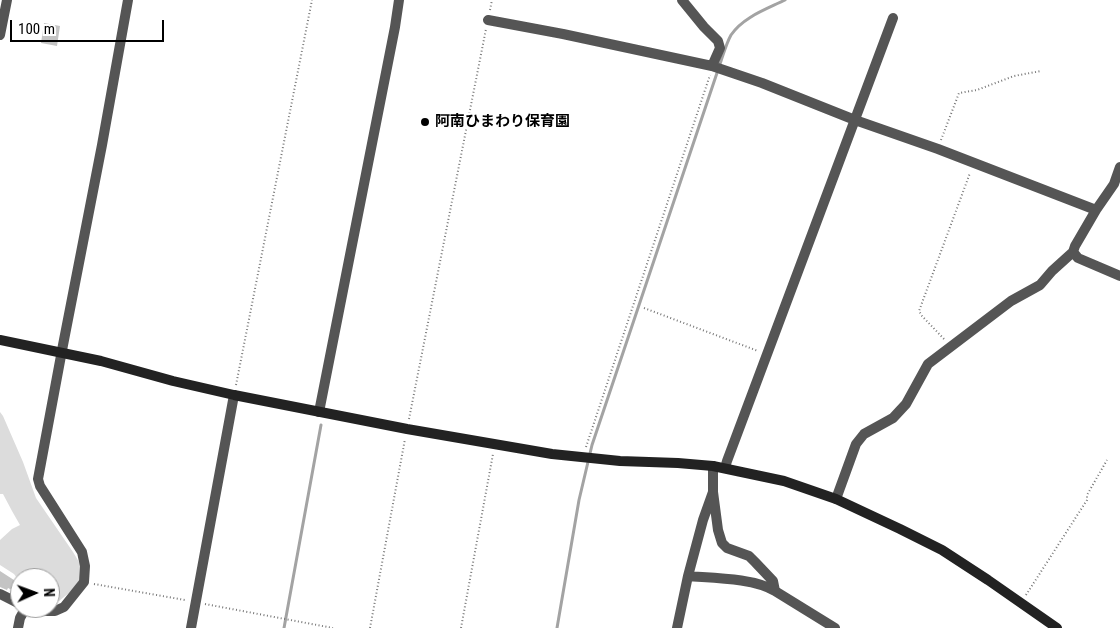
<!DOCTYPE html>
<html>
<head>
<meta charset="utf-8">
<style>
	body { margin:0 }
	#map { position:relative; width:1120px; height:628px; overflow:hidden; background:#fff; font-family:"Roboto Condensed",sans-serif }
	canvas { display:block }
	.north { position:absolute; left:10px; top:568px; width:50px; height:50px; box-sizing:border-box; background:#fff; border:1px solid #999; border-radius:50%; rotate:88deg; font-size:14px; font-weight:700; line-height:20px; text-align:center; color:#000 }
	.north::after { content:''; display:block; margin:auto; width:18px; height:22px; background:#000; clip-path:polygon(50% 0,100% 100%,50% 72%,0 100%) }
	.scale { position:absolute; left:10px; top:20px; width:154px; height:22px; box-sizing:border-box; border:2px solid #000; border-top:0; padding-left:6px; font-size:15px; line-height:18px; white-space:nowrap; color:#000; -webkit-text-stroke:4px #fff; paint-order:stroke }
</style>
</head>
<body>
<div id="map">
<canvas width="1120" height="628"></canvas>
<div class="north">N</div>
<div class="scale">100 m</div>
</div>
<script>
const ctx = document.querySelector('canvas').getContext('2d');
ctx.lineJoin = 'round';
function paint(path, color) {
  ctx.fillStyle = color;
  ctx.fill(path, 'evenodd');
}
function trace(path, color, width, dash) {
  ctx.strokeStyle = color;
  ctx.lineWidth = width;
  ctx.lineCap = dash ? 'butt' : 'round';
  ctx.setLineDash(dash || []);
  ctx.stroke(path);
}
function drawText(font, color, halo, rows, align = 'center') {
  ctx.font = font + ' "Roboto Condensed","Noto Sans JP",sans-serif';
  ctx.lineWidth = 5;
  ctx.setLineDash([]);
  ctx.textBaseline = 'middle';
  ctx.strokeStyle = halo;
  ctx.fillStyle = color;
  for (const [text, x, y, turn = 0] of rows) {
    ctx.save();
    ctx.translate(x, y);
    ctx.rotate((+turn || 0) * Math.PI / 180);
    ctx.textAlign = isNaN(turn) ? turn : align;
    if (halo) ctx.strokeText(text, 0, 0);
    ctx.fillText(text, 0, 0);
    ctx.restore();
  }
}
paint(new Path2D(`
	M0 412 3 416 23 462 36 498 73 552 82 567 79 583 69 593 59 601 50 603V578H20V582L14 574 0 565V540L12 529 20 525 12 511 3 494H0Z`), '#dcdcdc');
trace(new Path2D(`
	M284 628 321 425
	M557 628 579 500 592 445 721 61C724 52 727 42 731 35 743 17 767 9 785 0`), '#a3a3a3', 3);
paint(new Path2D(`
	M44 23 60 26 57 46 41 43Z
	M0 571 17 582 12 590 8 588 7 590 0 587Z`), '#c4c4c4');
trace(new Path2D(`
	M490 10 492 0
	M941 140 959 93 977 90 1014 76 1041 71
	M644 308 758 351
	M944 339 922 316 919 311 970 173
	M236 385 312 0
	M409 419 486 29
	M586 447 710 75
	M94 584 185 600
	M1026 595 1087 500V495L1107 460
	M205 604 333 628
	M370 628 405 439
	M461 628 493 454`), '#777', 2, [1, 2.5]);
trace(new Path2D(`
	M682 0 704 27 718 41 720 48 712 66
	M488 20 563 34 712 66 762 83 855 120 938 149 1096 210
	M0 35 7 0
	M1073 252 1078 258 1120 276
	M319 412 395 27 399 0
	M725 468 727 461 893 18
	M836 499 856 444 864 434 893 418 906 404 928 364 1011 301 1040 285 1052 271 1073 252 1075 246 1096 210 1114 184 1120 167
	M688 576C713 578 754 578 775 591L773 581 755 562 749 556 727 548 722 543 718 530 713 492
	M775 591 835 628
	M0 594 20 604
	M18 628 20 618 25 609 34 608 46 611H55L64 607 84 582 85 566 82 552 40 486 38 479 63 345 102 145 128 0
	M191 628 234 395
	M677 628 688 576 703 520 713 492V466`), '#555', 10);
trace(new Path2D(`
	M0 340 101 361 173 381 234 395 407 429 552 454 620 461 678 463 713 466 784 481 836 499 900 529 942 550 988 580 1057 628`), '#222', 10);
for (const [x, y, r, color] of [
	[425,122,5,"#000"]
]) {
  const dot = new Path2D();
  dot.arc(x, y, r, 0, 2 * Math.PI);
  ctx.fillStyle = color;
  ctx.fill(dot);
  trace(dot, '#fff', 2);
}
drawText('bold 15px', '#000', '#fff', [
	["阿南ひまわり保育園",435,122]
], 'left');
</script>
</body>
</html>
